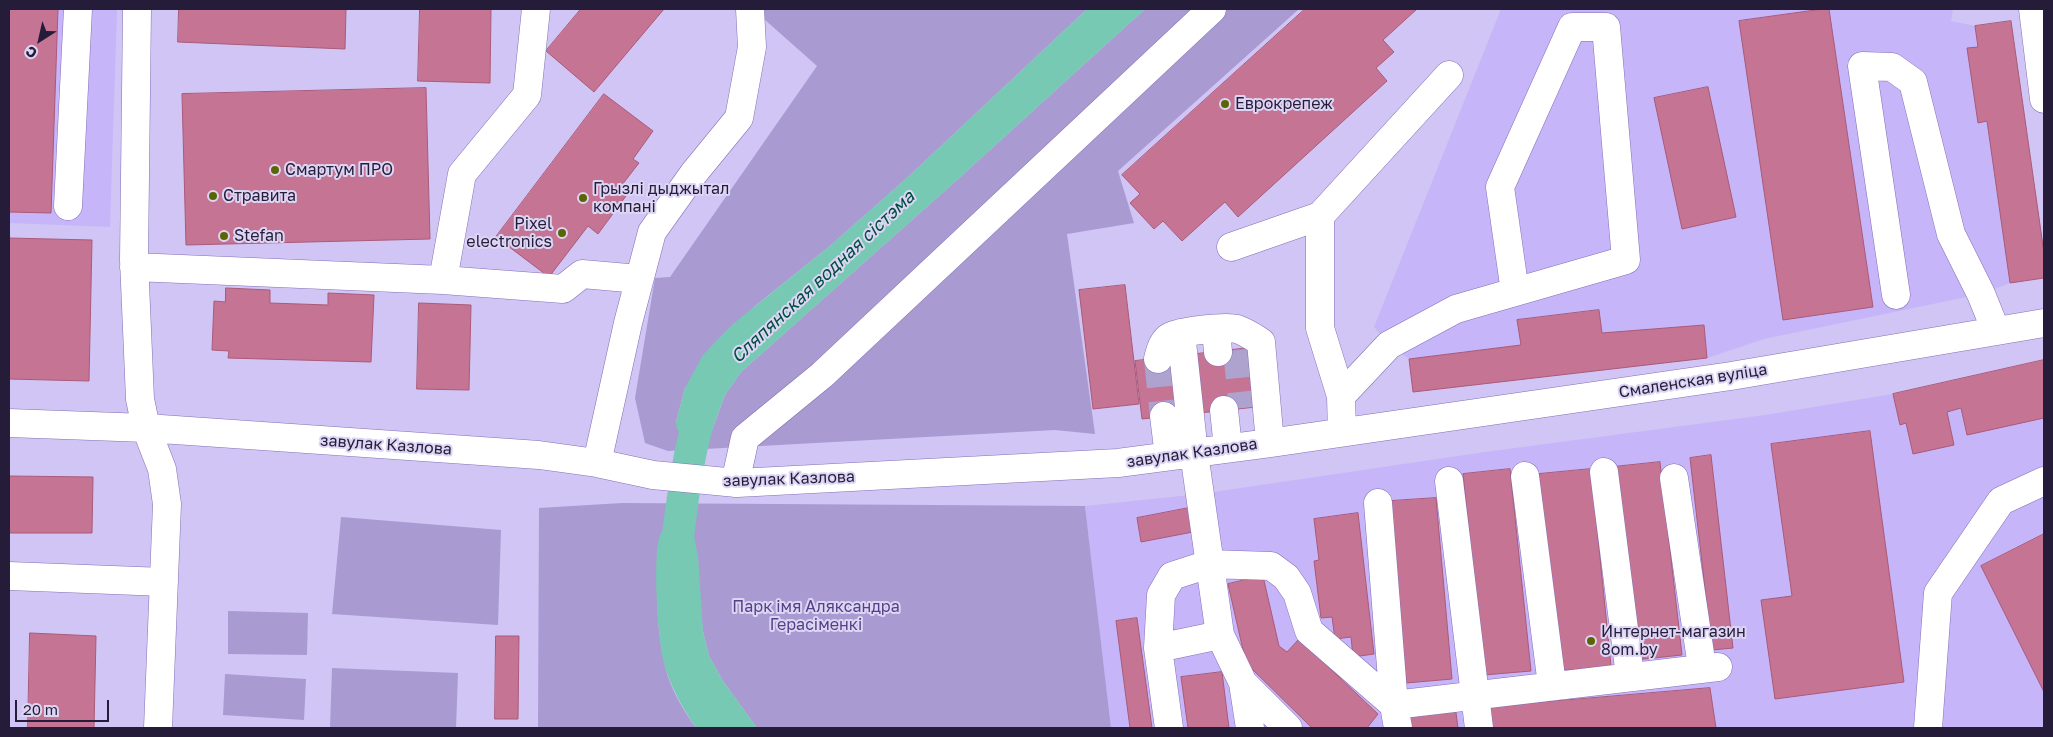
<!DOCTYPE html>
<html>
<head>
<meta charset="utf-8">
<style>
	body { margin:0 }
	#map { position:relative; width:2053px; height:737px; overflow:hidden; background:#d0c5f4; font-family:"Golos Text",sans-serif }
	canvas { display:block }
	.frame { position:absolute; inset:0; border:10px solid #251c39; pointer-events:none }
	.north { position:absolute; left:15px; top:15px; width:50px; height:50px; -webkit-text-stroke:4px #dcd5f4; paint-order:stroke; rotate:215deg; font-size:14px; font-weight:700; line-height:20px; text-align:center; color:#251c39 }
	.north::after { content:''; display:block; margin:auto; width:18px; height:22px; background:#251c39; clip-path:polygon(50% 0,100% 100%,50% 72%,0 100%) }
	.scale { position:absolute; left:15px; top:700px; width:94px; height:22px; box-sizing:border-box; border:2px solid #251c39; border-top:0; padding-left:6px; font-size:15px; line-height:18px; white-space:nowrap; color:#251c39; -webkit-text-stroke:4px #dcd5f4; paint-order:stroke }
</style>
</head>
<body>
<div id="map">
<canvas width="2053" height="737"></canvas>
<div class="frame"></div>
<div class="north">С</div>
<div class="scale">20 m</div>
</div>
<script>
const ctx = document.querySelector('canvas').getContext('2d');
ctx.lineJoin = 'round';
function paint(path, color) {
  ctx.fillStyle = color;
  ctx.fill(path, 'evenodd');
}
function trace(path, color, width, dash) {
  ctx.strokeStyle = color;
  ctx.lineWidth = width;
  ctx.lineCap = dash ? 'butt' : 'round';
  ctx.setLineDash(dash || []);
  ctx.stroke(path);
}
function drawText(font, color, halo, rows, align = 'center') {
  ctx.font = font + ' "Golos Text",sans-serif';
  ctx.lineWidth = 4;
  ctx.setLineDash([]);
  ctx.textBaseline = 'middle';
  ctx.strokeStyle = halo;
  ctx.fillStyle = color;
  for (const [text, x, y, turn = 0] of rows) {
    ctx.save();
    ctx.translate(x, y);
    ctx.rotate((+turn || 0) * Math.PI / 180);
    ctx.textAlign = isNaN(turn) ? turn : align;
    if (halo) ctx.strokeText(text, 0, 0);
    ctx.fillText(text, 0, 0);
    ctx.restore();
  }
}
paint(new Path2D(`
	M9 9H117L110 227 9 223Z
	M1501 9H1953L1951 21 1975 26 2011 21 2044 253V278L2010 283 1981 294 1764 339 1707 358 1413 392 1409 359 1389 345 1374 327Z
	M2044 360V728H1111L1085 506 1200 494 1485 452 1765 415 1893 394Z`), '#c7b5f9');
paint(new Path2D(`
	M757 9H1087L909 176 831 245 755 306 685 388 676 422 699 443 705 441 710 436 725 395 741 372 957 180 1145 9H1299L1118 171 1134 223 1067 234 1095 434 1055 430 668 451 645 443 635 398 655 278 670 277 817 66 755 11Z
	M622 503 1085 506 1111 728H757L723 681 709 656 703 631 699 599 658 547C656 586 656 628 665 666 670 688 683 710 696 728H538L539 508Z
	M341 517 501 530 498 625 332 614Z
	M228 611 308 613 307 655 228 654Z
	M332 668 458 673 456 728H330Z
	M225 674 306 679 304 720 223 715Z`), '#a99ad2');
paint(new Path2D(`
	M1087 9H1145L957 180 741 372 725 395 710 435 705 441 699 443 685 440 677 429 676 422 685 388 703 355 717 340 733 324 831 245 909 176Z
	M669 524 688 528 694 536 698 556 703 631 709 656 723 681 757 728H696C684 710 673 691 666 670 658 648 652 557 660 535 662 530 665 527 669 524Z`), '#77c9b4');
trace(new Path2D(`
	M674 570C681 513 686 454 705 399`), '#77c9b4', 32);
const building = new Path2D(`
	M9 9H58L51 213 9 212Z
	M179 9H346L345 49 178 42Z
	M420 9H491L490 83 418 81Z
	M581 9H664L594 92 546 51Z
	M1305 9H1417L1383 40 1394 52 1376 68 1387 81 1238 217 1225 202 1182 241 1163 221 1154 229 1130 203 1140 194 1122 175Z
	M1823 9H1829L1873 307 1783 320 1739 21Z
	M2011 21 2044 253V278L2010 283 1987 121 1978 123 1967 48 1978 47 1975 26Z
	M1708 87 1736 217 1682 229 1654 98Z
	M426 88 430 239 186 245 182 94Z
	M604 94 653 131 633 159 639 163 618 190 626 196 598 234 588 226 549 277 496 237Z
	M9 238 92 240 89 381 9 379Z
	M1125 285 1139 404 1093 409 1079 290Z
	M226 288 270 290V303L328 305V293L374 295 371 362 228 358 229 351 212 350 214 301 225 302Z
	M419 303 471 305 469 390 417 389Z
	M1599 310 1602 333 1704 325 1707 358 1413 392 1409 359 1521 345 1517 320Z
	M1249 348 1256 407 1142 419 1135 361Z
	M2044 360V418L1967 435 1961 408 1947 412 1954 445 1913 454 1906 423 1900 425 1893 394Z
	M1870 431 1904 682 1775 699 1761 600 1792 596 1771 444Z
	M1711 455 1733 648 1712 650 1690 458Z
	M1660 462 1682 655 1635 660 1613 467Z
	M1510 469 1531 671 1484 675 1463 474Z
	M1591 469 1611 666 1559 671 1539 474Z
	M9 476 93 477 92 533H9Z
	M1436 498 1452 679 1406 683 1391 501Z
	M1194 507 1198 531 1141 542 1137 518Z
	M1358 513 1374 654 1353 657 1351 637 1335 639 1332 617 1321 618 1314 561 1319 560 1314 519Z
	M2044 534V692L1981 566Z
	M1263 576 1279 646 1287 652 1299 639 1378 714 1367 728H1312L1246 663 1228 584Z
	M1137 618 1152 728H1130L1116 621Z
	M30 633 96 636 94 728H28Z
	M496 636H519L518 719H495Z
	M1222 672 1229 728H1188L1181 677Z
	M1710 688 1716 728H1486L1489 707Z
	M1455 705 1458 728H1412L1409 712Z`);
paint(building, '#c67494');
trace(building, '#a95a79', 1);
trace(new Path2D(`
	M1237 350 1243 408
	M1158 359 1164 416`), '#aea3cf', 28, [28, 14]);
const minor = new Path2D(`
	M137 9 134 260 140 399 146 428 162 469 167 504 158 728
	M2033 9 2044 99
	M68 206 78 9
	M1231 247 1320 216
	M134 267 443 280 563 289 582 274 639 279
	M443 280 462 174 527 95 536 9
	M1896 295 1862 66 1892 67 1913 82 1951 234 1981 294 1996 331
	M1216 329 1218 352
	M1181 333 1194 453 1220 635 1243 683 1288 728
	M1158 359C1160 351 1162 343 1168 338 1176 331 1227 326 1237 329 1246 332 1253 337 1261 342L1270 443
	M1341 396 1320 328V216L1449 75
	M1224 410 1228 448
	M1164 416 1169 456
	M9 423 146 428 539 455 597 463 653 475 737 483 1118 463 1270 443 1731 376 2044 323
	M1342 432 1341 396 1389 345 1456 309 1626 260 1606 27H1572L1500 187 1515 292
	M597 463 628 323 652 232 694 173 739 118 752 47 750 9
	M1604 472 1630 676
	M1525 476 1552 685
	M1674 478 1702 667
	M1449 481 1479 728
	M735 483 745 438 822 375 1212 9
	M1378 503 1394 705 1398 728
	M9 576 164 582
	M1158 648 1161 595 1172 576 1209 564 1271 566 1286 577 1297 593 1309 631 1394 705 1718 667
	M1243 683 1250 728
	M1169 728 1158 648 1220 635
	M1928 728 1938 593 2001 501 2044 481`);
trace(minor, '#846fb7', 29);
trace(minor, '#fff', 28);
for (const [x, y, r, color] of [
	[1225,104,5,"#5c6506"],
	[275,170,5,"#5c6506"],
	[213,196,5,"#5c6506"],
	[583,198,5,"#5c6506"],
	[562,233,5,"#5c6506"],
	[224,236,5,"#5c6506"],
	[1591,641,5,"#5c6506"]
]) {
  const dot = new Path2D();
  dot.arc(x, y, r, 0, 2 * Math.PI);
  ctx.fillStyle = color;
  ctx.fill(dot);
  trace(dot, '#dcd5f4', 2);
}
drawText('16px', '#251c39', '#dcd5f4', [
	["Еврокрепеж",1235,104],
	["Смартум ПРО",285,170],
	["Грызлі дыджытал",593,189],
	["компані",593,207],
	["Стравита",223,196],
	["Pixel",552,224,"right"],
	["electronics",552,242,"right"],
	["Stefan",234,236],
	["Интернет-магазин",1601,632],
	["8om.by",1601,650]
], 'left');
drawText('16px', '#251c39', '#dcd5f4', [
	["Смаленская вуліца",1693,381,-9],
	["завулак Казлова",386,445,4],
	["завулак Казлова",1192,453,-8],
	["завулак Казлова",789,479,-2]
]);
drawText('16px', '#563f87', '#dcd5f4', [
	["Парк імя Аляксандра",816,607],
	["Герасіменкі",816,625]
]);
drawText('italic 18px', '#014d40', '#dcd5f4', [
	["Сляпянская водная сістэма",823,277,-43]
]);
</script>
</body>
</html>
